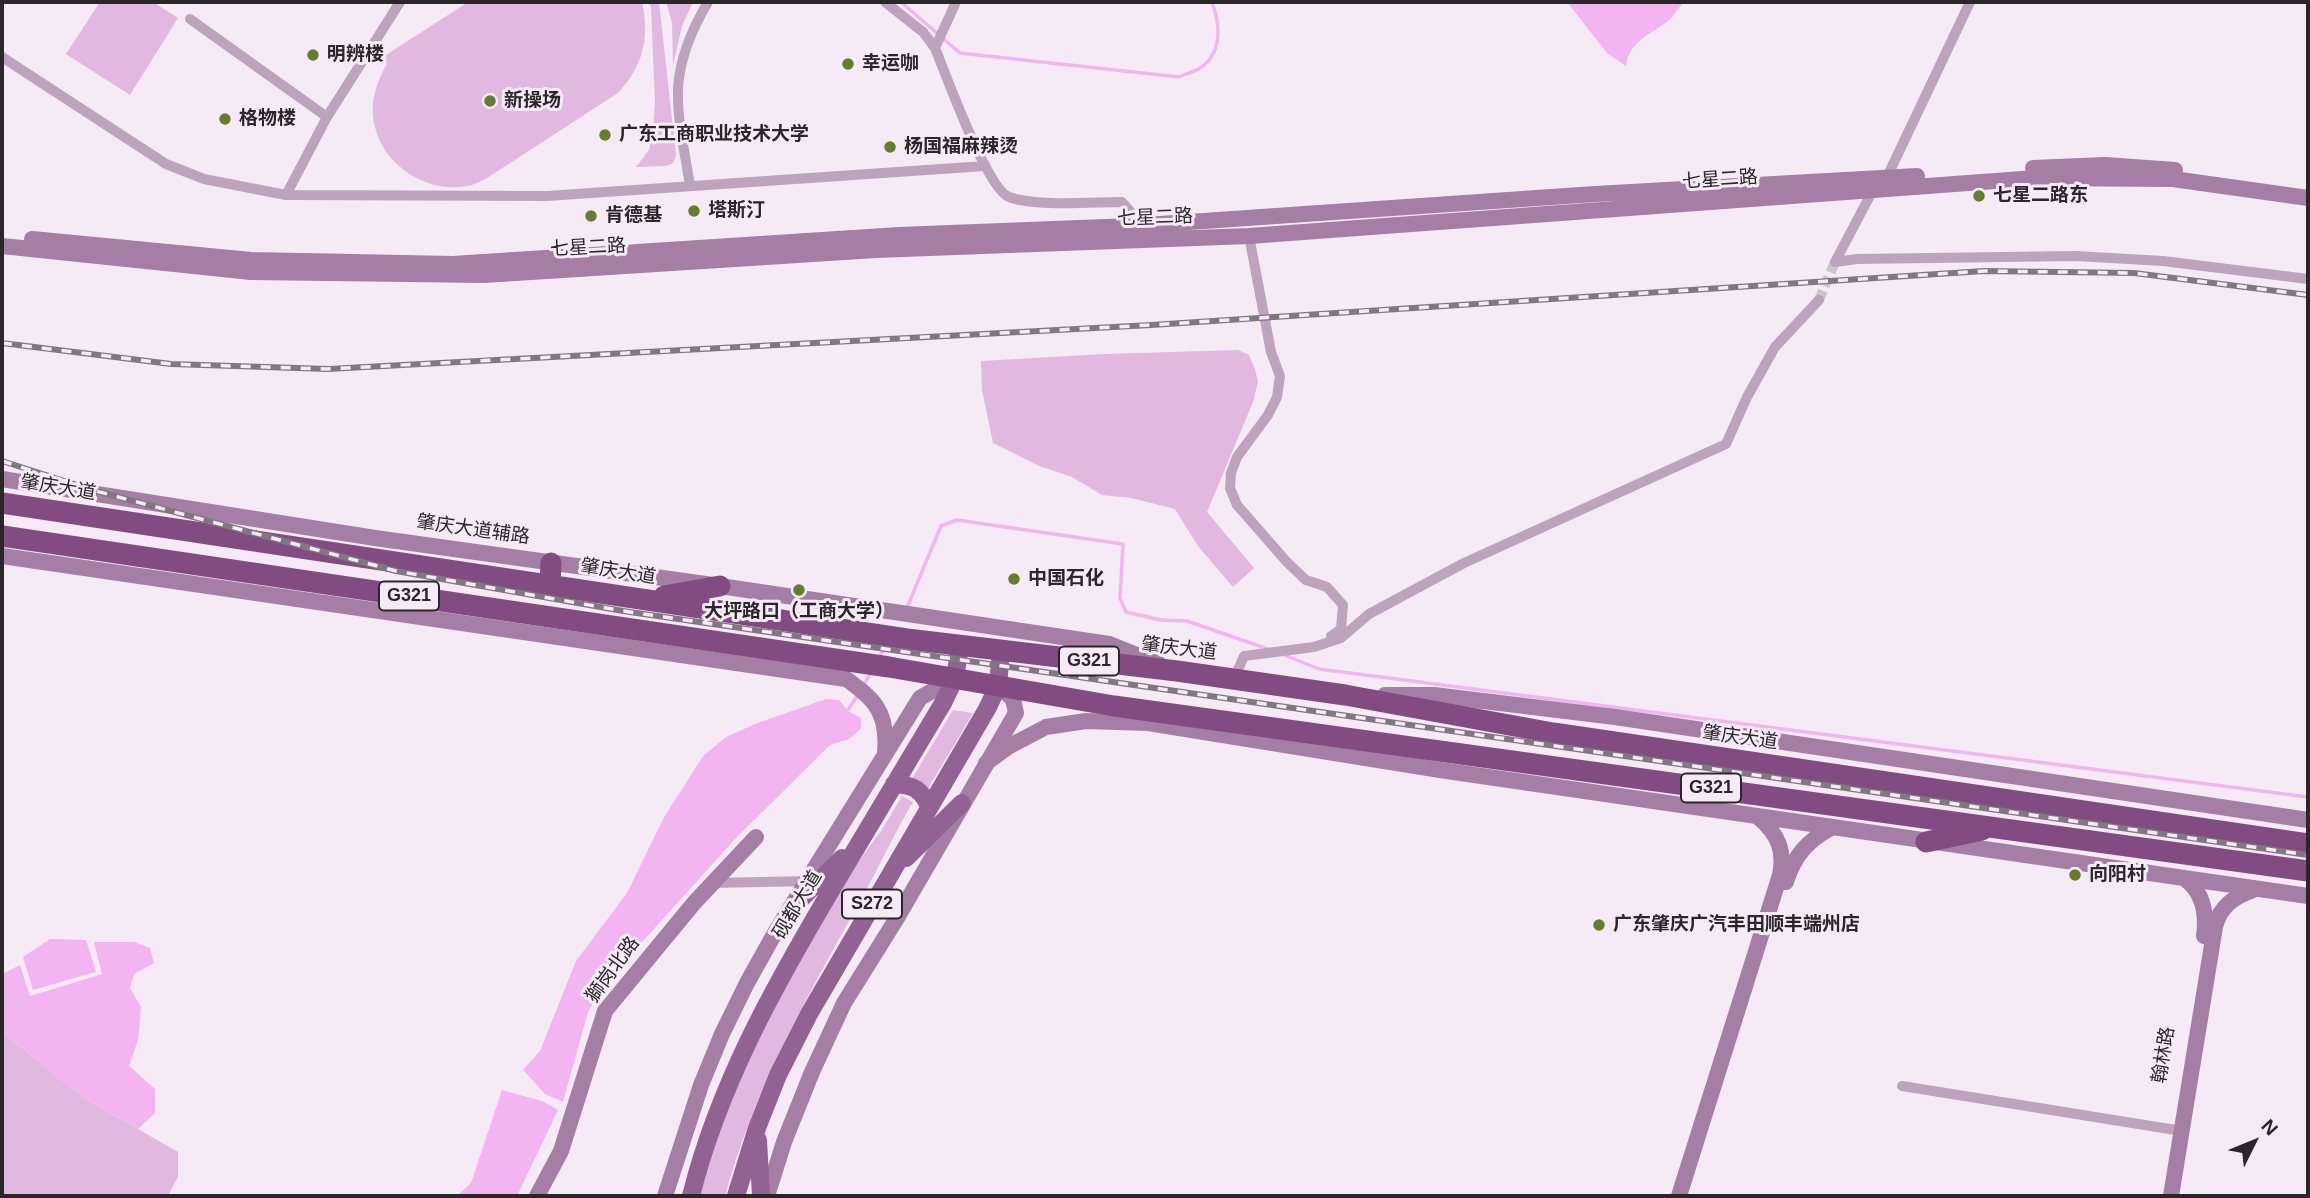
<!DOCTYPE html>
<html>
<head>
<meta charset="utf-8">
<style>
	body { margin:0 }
	#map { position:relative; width:2310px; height:1198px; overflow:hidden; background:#f6eaf6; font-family:Helvetica,sans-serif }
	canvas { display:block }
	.frame { position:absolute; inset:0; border:4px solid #2a262a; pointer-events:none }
	.north { position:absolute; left:2219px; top:1107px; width:70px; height:70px; -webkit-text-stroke:5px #f6eaf6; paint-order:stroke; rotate:47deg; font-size:19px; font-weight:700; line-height:28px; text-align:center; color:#2a262a }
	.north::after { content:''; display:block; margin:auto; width:24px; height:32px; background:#2a262a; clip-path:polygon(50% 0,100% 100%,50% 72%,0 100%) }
</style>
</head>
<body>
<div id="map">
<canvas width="2310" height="1198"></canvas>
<div class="frame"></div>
<div class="north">N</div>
</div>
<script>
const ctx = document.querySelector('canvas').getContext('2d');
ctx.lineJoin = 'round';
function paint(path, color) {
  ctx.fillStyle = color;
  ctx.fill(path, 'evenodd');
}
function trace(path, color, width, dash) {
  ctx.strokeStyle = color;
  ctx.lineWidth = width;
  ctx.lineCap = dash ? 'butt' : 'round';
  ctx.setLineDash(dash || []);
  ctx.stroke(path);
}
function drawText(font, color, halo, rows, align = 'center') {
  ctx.font = font + ' Helvetica,"Noto Sans SC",sans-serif';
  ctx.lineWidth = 6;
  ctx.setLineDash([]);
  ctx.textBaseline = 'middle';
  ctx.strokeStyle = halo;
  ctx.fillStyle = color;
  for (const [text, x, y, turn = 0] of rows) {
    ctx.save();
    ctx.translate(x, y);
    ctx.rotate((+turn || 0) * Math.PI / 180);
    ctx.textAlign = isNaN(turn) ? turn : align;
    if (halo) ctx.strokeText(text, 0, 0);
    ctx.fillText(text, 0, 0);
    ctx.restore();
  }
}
paint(new Path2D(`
	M100 2H153L178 18 130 95 66 54Z
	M468 2H642C650 38 643 66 618 93L487 178C481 181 474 185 467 186 428 194 384 166 375 127 369 104 376 83 387 64L383 57Z
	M649 2H659L676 155 673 163 666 166 636 167 649 150 653 129 655 104 651 7Z
	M666 2H693L682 26 673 65 672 23Z
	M1238 350 1249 355 1255 369 1258 382 1253 402 1207 512 1254 568 1233 587 1198 546 1175 509 1131 498 1102 495 1072 477 1039 466 993 443 982 390 981 361 1105 354Z
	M953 710 973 713 927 790 910 782Z
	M902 796 913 802C895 832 880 865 863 896 809 993 754 1089 725 1196H700L711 1154 741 1073 764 1025 844 881 881 831Z
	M2 1032 84 1098 178 1152V1177L168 1196H2Z`), '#e1b8e0');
paint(new Path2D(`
	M1567 2H1684C1679 7 1675 14 1670 19 1652 35 1629 40 1626 66L1607 53Z
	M826 699 839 700 848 711 861 718V729L849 739 830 745 736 838 634 951 623 949 610 955 612 972 588 1012 563 1102 545 1094 523 1070 540 1051 576 961 627 893 663 819 703 756 726 737 755 724Z
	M50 939 86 940 96 972 33 990 23 957Z
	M94 942H134L150 948 154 963 134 974 130 988 141 1007 138 1040 129 1066 155 1089V1113L138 1129 84 1098 2 1032V974L20 965 30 996 102 974Z
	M502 1090 542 1101 558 1110 517 1196H457L471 1183Z`), '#f2b5f1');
trace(new Path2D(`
	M901 2 960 53 1179 77C1185 74 1194 72 1200 68 1223 53 1220 24 1212 2
	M906 610 941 526 957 520 1123 544 1120 598 1126 612 1161 620 1187 621 1268 649
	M1282 654 1319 669 2308 797
	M878 659 887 644
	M863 686 871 672
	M846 713 859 693`), '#f2b5f1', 3.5);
trace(new Path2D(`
	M1819 300 1835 262`), '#cdc3cd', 10, [10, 5]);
trace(new Path2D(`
	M885 2 923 32 935 48C946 75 987 189 1009 197 1036 207 1092 202 1122 202L1130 211 1131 226
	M190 19 327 117
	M935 48 956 2
	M2 57 166 164 204 179 286 195 547 196 985 166
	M1887 177 1970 2
	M690 185C677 107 665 75 708 2
	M286 195 327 117 400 2
	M1249 236 1271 352 1280 376 1277 397 1268 415 1237 457 1231 473 1230 488 1237 505 1286 561 1306 580 1327 587 1343 605 1341 629 1331 636
	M1835 262 1857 259 2076 256 2163 261 2308 279
	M1835 262 1873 190
	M1234 679 1244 656 1314 647 1341 638 1369 614 1464 563 1726 444 1747 397 1775 347 1819 300
	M712 883 809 881
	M1902 1086 2182 1131`), '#bda3bd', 10);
trace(new Path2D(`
	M2033 168 2105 165 2175 170
	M32 239 251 260 453 264 899 235 1131 226 1595 194 1917 176
	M2 246 251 272 484 275 876 250 1249 236 2036 178 2173 179 2308 198
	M2 479 375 538 720 586 1109 644 1159 664
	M2 556 846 679
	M838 673C871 697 889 708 885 753
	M1385 695H1434L1615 717 2308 820
	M986 763 1008 747 1046 727 1086 721 1148 723 1440 770 2308 896
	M2185 879C2204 893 2207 914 2204 936
	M1786 882C1794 856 1807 841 1831 828
	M537 1196 561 1151 605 1011 694 903 756 837
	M665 1196 701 1085 722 1034 747 983 776 931 920 698 955 678
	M767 1196 784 1142 812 1072 844 1003 897 918 1016 713 1013 699 998 686
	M1679 1196 1780 875C1785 850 1778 834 1758 817
	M2171 1196 2215 927C2220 906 2234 897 2253 890`), '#a47ea4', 16);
trace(new Path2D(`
	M894 784C913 785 921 789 929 806
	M906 858 962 803
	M793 907 842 858
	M758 1140 761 1196
	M691 1196C719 1084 775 985 833 887 870 825 907 764 943 703L955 678 960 646
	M736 1196 757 1128 778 1075 809 1014 987 709 998 686 1001 651`), '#926392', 18);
trace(new Path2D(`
	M2 503 907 639 1177 671 1345 695 1553 733 2308 844
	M2 536 889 667 1114 706 2308 871
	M550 585 551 563
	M664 596 720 586
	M1926 842 1982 830`), '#824c82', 21);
const rail = new Path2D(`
	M2 343 171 364 328 369 1151 325 1984 271 2134 273 2308 295
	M2 461 96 491 396 571 623 611 2308 855`);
trace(rail, '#807880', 6);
trace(rail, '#f6eaf6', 3.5, [10]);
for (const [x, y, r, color] of [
	[313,55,7,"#667d2f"],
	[848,64,7,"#667d2f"],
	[490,101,7,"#667d2f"],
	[225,119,7,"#667d2f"],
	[605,135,7,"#667d2f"],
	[890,147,7,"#667d2f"],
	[1979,196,7,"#667d2f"],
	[694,211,7,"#667d2f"],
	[591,216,7,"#667d2f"],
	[1014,579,7,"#667d2f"],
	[799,590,7,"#667d2f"],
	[2075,875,7,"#667d2f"],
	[1599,925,7,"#667d2f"]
]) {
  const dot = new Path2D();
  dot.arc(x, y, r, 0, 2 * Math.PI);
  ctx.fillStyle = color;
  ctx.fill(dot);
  trace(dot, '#f6eaf6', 2.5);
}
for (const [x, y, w] of [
	[409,596,60],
	[1089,661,60],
	[1711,788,60],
	[872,904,60]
]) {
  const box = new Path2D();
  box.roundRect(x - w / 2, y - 14.5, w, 29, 5);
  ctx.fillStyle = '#f6eaf6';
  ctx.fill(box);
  trace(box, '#2a262a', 2);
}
drawText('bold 18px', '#2a262a', null, [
	["G321",409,596],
	["G321",1089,661],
	["G321",1711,788],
	["S272",872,904]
]);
drawText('bold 19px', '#2a262a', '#f6eaf6', [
	["明辨楼",327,55],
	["幸运咖",862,64],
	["新操场",504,101],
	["格物楼",239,119],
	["广东工商职业技术大学",619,135],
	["杨国福麻辣烫",904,147],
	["七星二路东",1993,196],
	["塔斯汀",708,211],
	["肯德基",605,216],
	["中国石化",1028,579],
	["大坪路口（工商大学）",799,612,"center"],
	["向阳村",2089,875],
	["广东肇庆广汽丰田顺丰端州店",1613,925]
], 'left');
drawText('19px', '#2a262a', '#f6eaf6', [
	["七星二路",1720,180,-4],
	["七星二路",1155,218,-2],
	["七星二路",588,248,-3],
	["肇庆大道",58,488,9],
	["肇庆大道辅路",473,530,8],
	["肇庆大道",618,572,9],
	["肇庆大道",1179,649,7],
	["肇庆大道",1740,738,8],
	["砚都大道",798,905,-59],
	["獅岗北路",613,970,-54],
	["翰林路",2164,1055,-81]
]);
</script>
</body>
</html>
